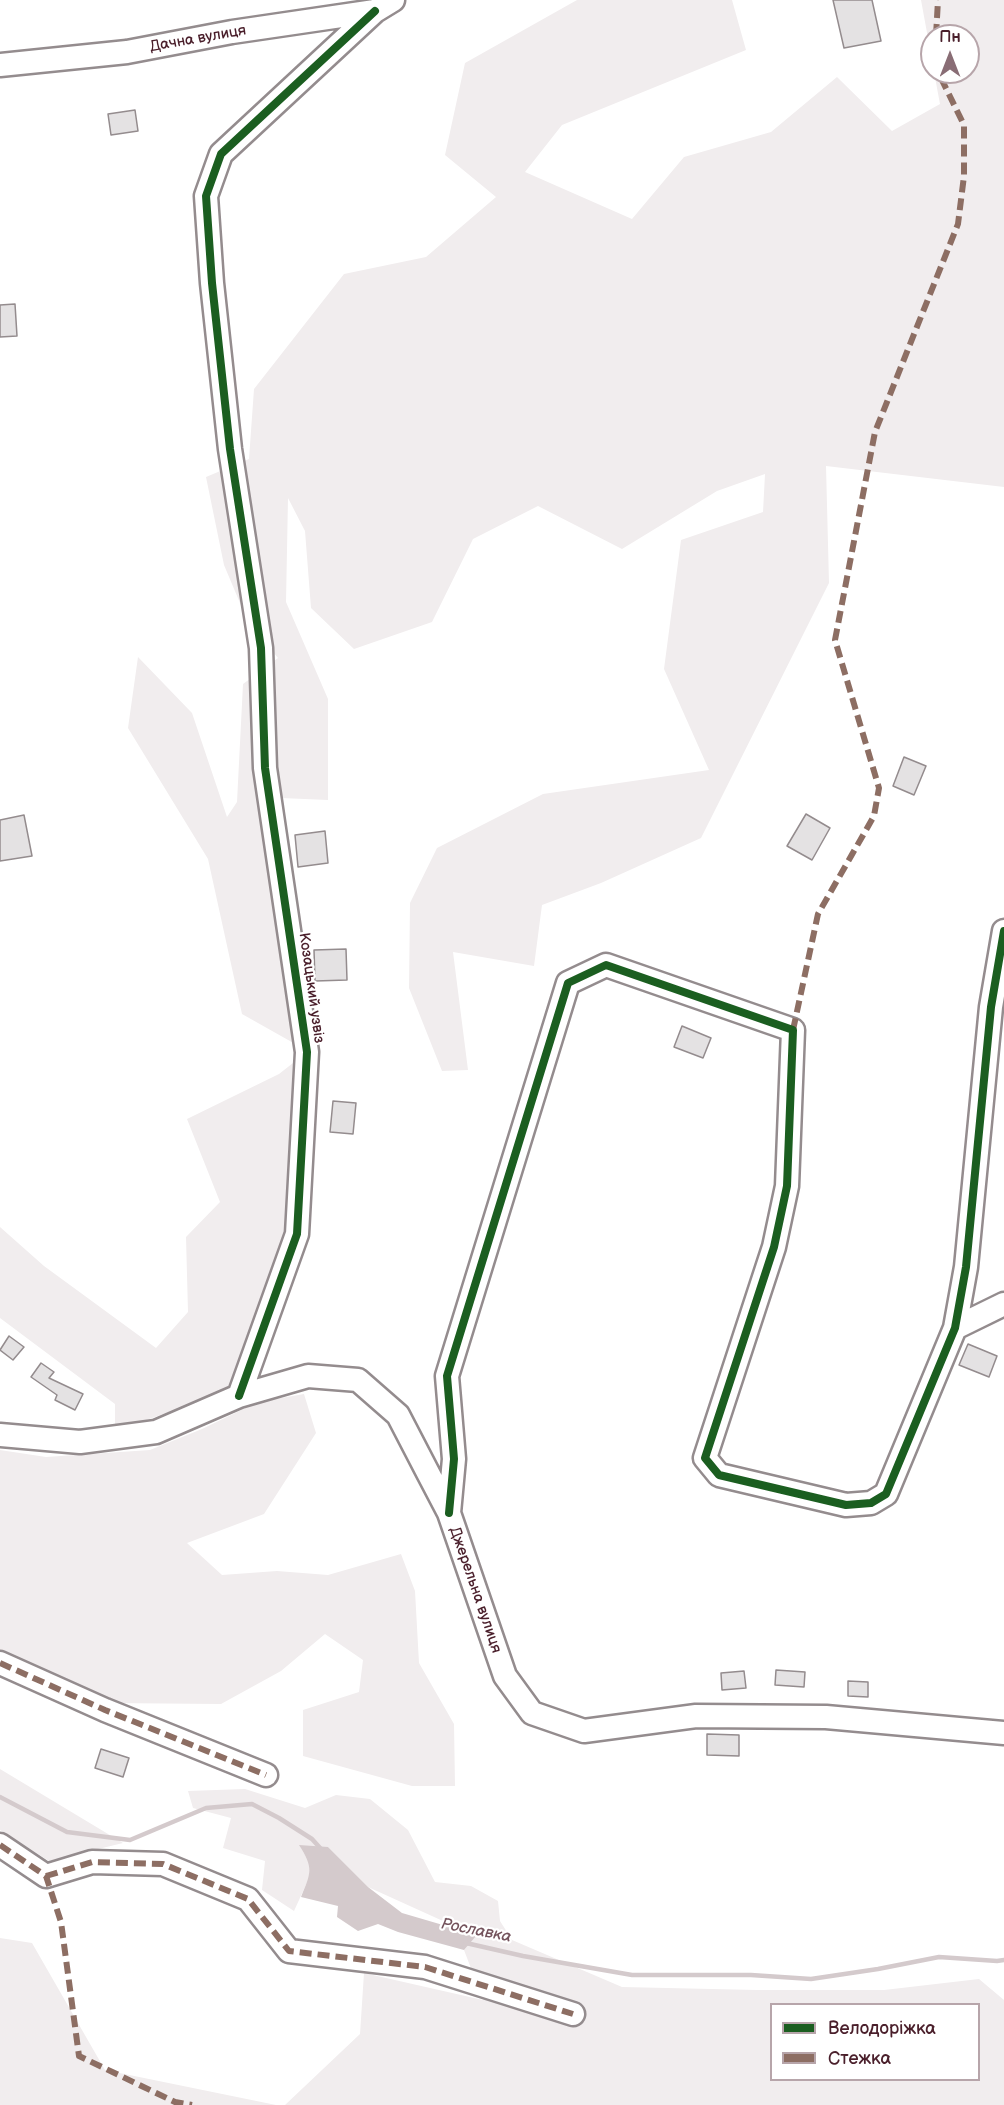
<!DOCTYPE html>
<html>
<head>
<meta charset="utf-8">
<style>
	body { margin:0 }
	#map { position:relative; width:1004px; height:2105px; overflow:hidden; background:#fff; font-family:"Balsamiq Sans",sans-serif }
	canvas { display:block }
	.legend { position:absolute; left:770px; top:2003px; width:210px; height:78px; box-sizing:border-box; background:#fff; border:2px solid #b7a5aa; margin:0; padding:8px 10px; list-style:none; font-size:18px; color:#4a1f2b }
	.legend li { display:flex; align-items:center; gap:12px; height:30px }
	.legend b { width:30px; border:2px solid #b7a5aa }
	.north { position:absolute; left:920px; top:24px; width:60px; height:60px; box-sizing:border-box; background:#fff; border:2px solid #b7a5aa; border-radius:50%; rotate:0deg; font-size:16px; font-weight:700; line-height:24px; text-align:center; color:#4a1f2b }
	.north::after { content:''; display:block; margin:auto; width:21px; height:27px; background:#896d75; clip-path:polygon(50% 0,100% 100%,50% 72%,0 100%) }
</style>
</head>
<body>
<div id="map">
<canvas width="1004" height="2105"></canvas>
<ul class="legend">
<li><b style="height:8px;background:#1b5e20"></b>Велодоріжка</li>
<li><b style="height:8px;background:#8d6e63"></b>Стежка</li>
</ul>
<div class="north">Пн</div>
</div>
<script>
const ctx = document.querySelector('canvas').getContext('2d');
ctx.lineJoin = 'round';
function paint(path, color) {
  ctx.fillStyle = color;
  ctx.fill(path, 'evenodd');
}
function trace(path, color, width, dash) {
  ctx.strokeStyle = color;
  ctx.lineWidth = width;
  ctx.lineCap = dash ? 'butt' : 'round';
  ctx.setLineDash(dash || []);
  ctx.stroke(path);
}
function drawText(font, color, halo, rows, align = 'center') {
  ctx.font = font + ' "Balsamiq Sans",sans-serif';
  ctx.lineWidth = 4.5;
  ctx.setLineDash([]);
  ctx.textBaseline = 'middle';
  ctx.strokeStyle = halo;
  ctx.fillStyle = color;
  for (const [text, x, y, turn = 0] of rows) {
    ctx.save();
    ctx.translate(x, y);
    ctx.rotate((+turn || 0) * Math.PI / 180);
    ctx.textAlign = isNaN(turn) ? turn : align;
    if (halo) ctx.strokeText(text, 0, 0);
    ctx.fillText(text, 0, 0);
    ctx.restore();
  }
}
paint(new Path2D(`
	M577 0H732L746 50 562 125 525 172 632 219 684 157 771 132 837 77 892 131 940 104 934 72H968V36H932V60L921 0H1004V487L826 466 829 583 701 838 601 883 542 905 534 966 453 952 468 1070 442 1071 409 988 410 903 437 848 543 794 709 770 664 669 681 540 763 512 765 474 717 491 622 549 538 506 473 539 432 622 354 649 311 608 305 531 288 498 286 602 328 699V800L281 798 297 1045 242 1014 208 859 128 728 138 657 192 713 227 817 237 802 243 684 278 658 248 622 224 565 206 477 249 459 254 389 344 274 426 257 496 197 445 155 465 63Z
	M307 1052 297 1234 242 1383 206 1399 115 1431V1404L0 1318V1227L44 1266 156 1348 188 1312 186 1237 220 1202 187 1119 279 1074Z
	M304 1394 316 1433 264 1514 187 1543 222 1575 277 1571 328 1575 401 1554 415 1591 419 1663 454 1724 455 1786H412L303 1756V1710L359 1692 363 1660 325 1634 281 1671 221 1704 105 1703 0 1654V1450L46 1457 150 1450 202 1429 258 1402Z
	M0 1769 123 1843 49 1861 0 1830Z
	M245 1789 305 1808 336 1795 370 1799 408 1830 435 1882 471 1886 498 1901 500 1921 512 1940 622 1987 757 1990H884L979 1979 1004 2000V2105H285L360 2034 364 1973 483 2000 464 1950 476 1936 368 1887 328 1847 310 1861 309 1878 294 1911 262 1890 265 1861 223 1848 231 1818 193 1808 188 1791ZM772 2004H978V2080H772Z
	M0 1938 32 1943 105 2070 276 2105H0Z`), '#f1edee');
paint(new Path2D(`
	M299 1845 328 1847 368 1887 402 1913 477 1935 464 1950 398 1932 378 1924 358 1931 337 1917 338 1906 301 1897C311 1873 314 1868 299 1845Z`), '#d4cacc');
trace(new Path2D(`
	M0 1797 67 1832 130 1840 206 1808 252 1804 279 1818 312 1839 321 1849
	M466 1943 523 1956 632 1975H751L811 1979 878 1969 939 1957 997 1961 1004 1960`), '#d4cacc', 4.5);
const building = new Path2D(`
	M833 0H872L881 41 844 48Z
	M135 110 138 131 111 135 108 114Z
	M15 304 17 336 0 337V305Z
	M904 757 926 766 914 795 893 786Z
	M806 814 830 828 812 860 787 846Z
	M24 815 32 856 0 861V820Z
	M325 831 328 863 298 867 295 835Z
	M346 949 347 980 315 981 314 950Z
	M682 1026 711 1038 703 1058 674 1047Z
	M333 1101 356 1103 353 1134 330 1132Z
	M9 1336 24 1347 13 1360 0 1350Z
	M968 1344 997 1356 989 1377 959 1365Z
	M41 1363 54 1372 49 1378 83 1394 75 1410 55 1400 57 1395 31 1377Z
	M776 1670 805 1672 804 1687 775 1685Z
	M744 1671 746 1688 722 1690 721 1673Z
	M848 1681 868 1682V1697L848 1696Z
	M707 1734 739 1735V1756L707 1755Z
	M101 1749 129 1758 123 1777 95 1768Z`);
paint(building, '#e4e2e3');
trace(building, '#948c8e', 1.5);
const minor = new Path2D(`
	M0 65 127 52 232 32 375 11 393 0
	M955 1328 1004 1304
	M239 1396 297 1234 307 1052 265 768 261 648 230 449 212 283 206 196 221 154 375 11
	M0 1435 80 1442 156 1432 239 1396 308 1376 358 1380 398 1415 426 1469 449 1513 505 1676 532 1713 584 1731 696 1716 826 1717 1004 1733
	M449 1513 454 1459 447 1376 568 983 606 965 793 1030 787 1186 774 1247 705 1458 719 1475 846 1505 871 1503 886 1494 955 1328 966 1267 991 1007 1004 931
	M0 1663 105 1710 266 1775
	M0 1845 46 1876 92 1862 163 1864 248 1899 289 1951 425 1967 573 2014`);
trace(minor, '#948c8e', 27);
trace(minor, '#fff', 22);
trace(new Path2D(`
	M936 36 938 0
	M793 1030 818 914 874 816 879 788 835 640 875 432 958 224 964 176V125L938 72
	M0 1663 105 1710 266 1775
	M0 1845 46 1876 61 1922 79 2056 175 2102 192 2105
	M46 1876 92 1862 163 1864 248 1899 289 1951 425 1967 573 2014`), '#8d6e63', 6, [12, 6]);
trace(new Path2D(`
	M239 1396 297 1234 307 1052 265 768 261 648 230 449 212 283 206 196 221 154 375 11
	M449 1513 454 1459 447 1376 568 983 606 965 793 1030 787 1186 774 1247 705 1458 719 1475 846 1505 871 1503 886 1494 955 1328 966 1267 991 1007 1004 931`), '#1b5e20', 8);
drawText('15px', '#4a1f2b', '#fff', [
	["Дачна вулиця",198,39,-10],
	["Козацький узвіз",311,988,82],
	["Джерельна вулиця",475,1590,71]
]);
drawText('italic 16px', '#74535c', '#fff', [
	["Рославка",476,1931,11]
]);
</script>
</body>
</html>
